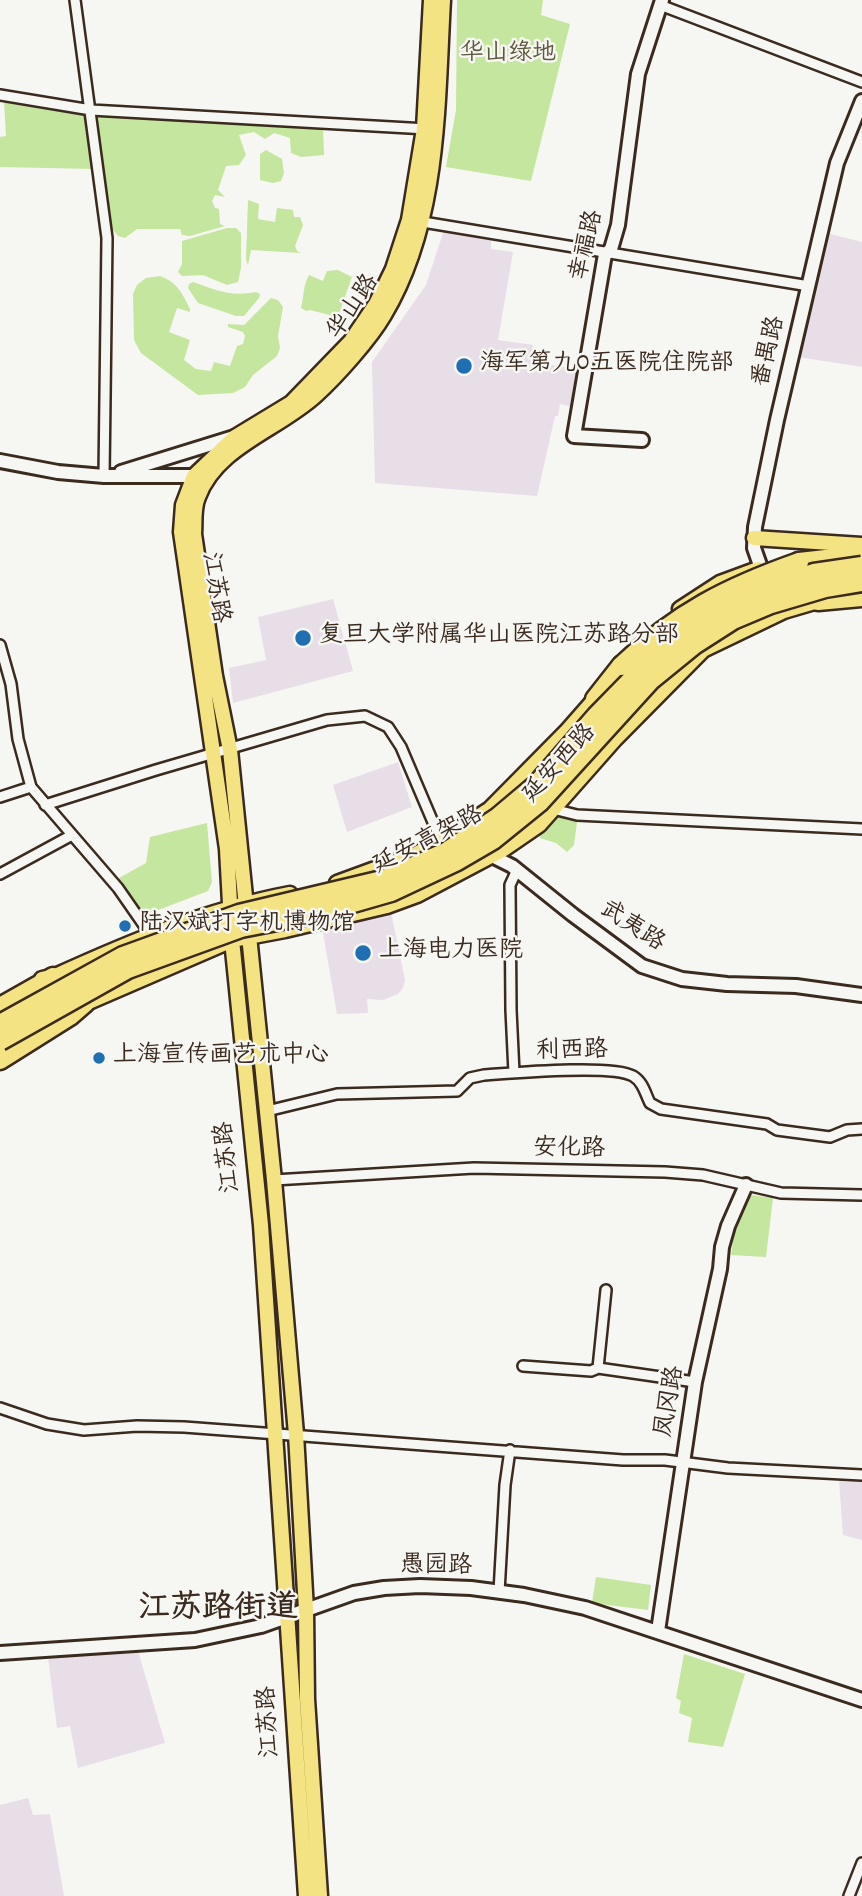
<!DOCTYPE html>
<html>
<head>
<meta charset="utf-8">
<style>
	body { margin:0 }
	canvas { display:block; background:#f6f6f2 }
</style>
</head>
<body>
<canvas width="862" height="1896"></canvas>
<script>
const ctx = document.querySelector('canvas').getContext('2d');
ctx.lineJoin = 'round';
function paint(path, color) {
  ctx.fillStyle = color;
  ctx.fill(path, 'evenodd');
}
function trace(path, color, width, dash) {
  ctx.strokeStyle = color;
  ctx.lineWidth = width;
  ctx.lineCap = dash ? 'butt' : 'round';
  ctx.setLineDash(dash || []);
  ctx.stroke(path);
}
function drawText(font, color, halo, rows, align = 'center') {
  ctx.font = font + ' Dekko,"LXGW WenKai TC",sans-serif';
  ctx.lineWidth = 5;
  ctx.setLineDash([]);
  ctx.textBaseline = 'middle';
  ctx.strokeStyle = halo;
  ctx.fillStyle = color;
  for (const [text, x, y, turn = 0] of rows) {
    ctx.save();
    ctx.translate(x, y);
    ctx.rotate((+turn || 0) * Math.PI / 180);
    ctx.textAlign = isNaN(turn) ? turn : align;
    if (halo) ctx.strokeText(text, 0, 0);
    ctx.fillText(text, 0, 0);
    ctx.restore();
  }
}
paint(new Path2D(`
	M444 230 491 237V249L513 252 498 340 533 345 531 362 580 369 572 407 560 404 558 416H555L537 496 375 483 372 362 426 285Z
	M822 232 862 242V367L798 357Z
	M333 599 353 671 233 703 229 668 266 660 258 617Z
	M398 762 412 807 347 832 333 785Z
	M391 912 405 980 403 988 398 994 383 1000 367 999 368 1013 337 1014 322 927Z
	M839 1479 862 1480V1540L843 1535Z
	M138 1651 165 1743 78 1768 70 1726 57 1728 48 1657Z
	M28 1798 33 1815 50 1814 64 1896H0V1805Z`), '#e8dee8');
paint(new Path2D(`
	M457 0H543L541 15 570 24 531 181 446 167 456 110Z
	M4 101 88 113 95 169 0 167V137L6 136Z
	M96 115 323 128 324 155 301 157 291 153 290 138 274 133 265 139 254 132 239 135 246 155 239 165 226 166 218 190 225 197 215 195 212 201 215 208 219 209 220 224 225 226 190 236 182 235 180 229H137L125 238 118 236 110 226Z
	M266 150 282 159 284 173 281 181 273 183 260 180V154Z
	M248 200 259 204 258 219 275 222 277 208 293 210 294 217H300L303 225 295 246 297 251 301 253 251 250 248 265 246 260Z
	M227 228H236L241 233V268L238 282 227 285 203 275 182 276 178 272 182 264V241Z
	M338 270 352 277 336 322 331 324 328 320 330 315 310 310 306 311 301 308C304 296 303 286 309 275L323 281 327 271Z
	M160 276C178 283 182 293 190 309V312L177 308 169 332 190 340 184 360 196 369 211 371 214 362 230 366 237 346 243 344 245 336 243 332 228 327V324L244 325 271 298 278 300 283 307 278 336 280 348 277 356 253 375 245 387 233 393 198 395 141 353 134 340 133 294 137 285 146 278Z
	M193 282C217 290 229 297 256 292L260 294 259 298 244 316H236L198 303 188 288 189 284Z
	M552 816H566L577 822 574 845 567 852 556 843 540 838 539 832Z
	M207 823 212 882 208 891 145 915 119 878 146 863 150 837Z
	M751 1195 773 1198 766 1257 731 1255 734 1235Z
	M596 1577 651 1585 648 1610 592 1603Z
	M684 1654 745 1674 723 1747 688 1742 692 1718 679 1713 681 1701 676 1698Z`), '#c5e69e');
const street = new Path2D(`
	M75 0 107 238 104 476
	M660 5 862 82
	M0 95 91 110 427 129
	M417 221 809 286
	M0 645 11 684 18 739 31 787 118 888 150 934
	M0 797 31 787
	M45 805 156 770 327 720 365 716 388 727 401 747 441 841
	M553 809 577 815 862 829
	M0 874 72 835
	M514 1073 511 1010 510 885 517 870
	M267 1111 337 1094 457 1091 470 1078 484 1075C512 1073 612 1064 633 1076 643 1082 645 1093 650 1103L661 1109 767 1124 777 1130 830 1137 847 1130 862 1129
	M274 1180 474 1168 665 1172 703 1175 781 1193 862 1195
	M523 1366 591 1371 598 1368 695 1382
	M598 1368 606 1290
	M0 1408 47 1424 84 1430 137 1426 184 1427 623 1460H665L728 1468 862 1475
	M499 1592 505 1485 510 1450
	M849 1896 862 1863`);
const secondary = new Path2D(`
	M642 440 574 436 604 260 605 255 611 249 618 225 638 74 662 0
	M0 461 58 472 104 476H201
	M121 472 234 437
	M767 577 761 568 754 548 755 527 777 420 837 163 862 101
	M486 853 512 866 573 915 642 966 682 979 727 984 796 986 862 995
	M658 1631 695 1382 720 1269 722 1247 728 1226 746 1185
	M0 1653 195 1640 261 1626 354 1593 384 1588 420 1586 471 1588 524 1595 585 1608 862 1700`);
const primary = new Path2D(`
	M754 538 862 545
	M680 609 720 583 758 569
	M337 883 416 854 441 841 490 809 566 732 595 699 604 694
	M42 979 53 977C130 942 206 910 290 894
	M77 1007 232 940 285 930 387 906 417 895 504 849 539 825 615 739 703 650 784 611 818 601 827 595
	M306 1896 261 1225 232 940 227 849 181 532 183 505 194 476 235 437 291 403 351 341 376 304 393 269 409 220 424 129 431 0
	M320 1896 307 1699 306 1610 296 1434 274 1180 230 750 215 676 194 534C195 523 193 508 198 497 217 446 278 430 316 395 337 376 370 339 384 315 440 221 437 105 443 0`);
const highway = new Path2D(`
	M799 562 862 555
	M818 601 862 597
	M595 699 621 666
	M0 1007 53 977
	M0 1060 70 1016 85 1003`);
trace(street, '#3b2a1e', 14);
trace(secondary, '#3b2a1e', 18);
trace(primary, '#3b2a1e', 19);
trace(highway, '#3b2a1e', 23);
trace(street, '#f6f6f2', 9);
trace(secondary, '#f6f6f2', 12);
trace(primary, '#f4e382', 14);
trace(highway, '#f4e382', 18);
const highwayBridge = new Path2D(`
	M621 666C676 613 728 587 799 562
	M0 1024 123 956 239 914 382 880 446 852 498 817 536 785 597 715 640 671 681 637 726 609 770 588 814 573 862 566
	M0 1041 128 969 241 928 318 913 391 892 457 861 493 840 540 802 651 680 694 645 733 620 771 604 825 588 862 582`);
trace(highwayBridge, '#3b2a1e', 23, []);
trace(highwayBridge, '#f4e382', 18);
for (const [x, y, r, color] of [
	[464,366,9,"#1f6fb2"],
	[303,638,9,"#1f6fb2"],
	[125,926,7,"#1f6fb2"],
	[363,953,9,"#1f6fb2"],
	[99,1058,7,"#1f6fb2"]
]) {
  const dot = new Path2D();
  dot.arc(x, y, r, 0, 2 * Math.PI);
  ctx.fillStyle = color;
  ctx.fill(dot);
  trace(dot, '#f6f6f2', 2.5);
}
drawText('24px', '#5e593e', '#f6f6f2', [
	["华山绿地",508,56]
]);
drawText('24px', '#3b2a1e', '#f6f6f2', [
	["幸福路",589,246,-76],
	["华山路",355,308,-56],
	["番禺路",771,352,-77],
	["江苏路",213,588,81],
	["延安西路",561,765,-48],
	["延安高架路",429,842,-27],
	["武夷路",631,928,33],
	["利西路",572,1053,-1],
	["安化路",569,1151,1],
	["江苏路",230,1157,-96],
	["凤冈路",672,1402,-80],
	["愚园路",436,1568,1],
	["江苏路",271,1722,-93]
]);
drawText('24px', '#3b2a1e', '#f6f6f2', [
	["海军第九O五医院住院部",480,366],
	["复旦大学附属华山医院江苏路分部",319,638],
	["陆汉斌打字机博物馆",139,926],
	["上海电力医院",379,953],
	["上海宣传画艺术中心",113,1058]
], 'left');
drawText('bold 32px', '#3b2a1e', '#f6f6f2', [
	["江苏路街道",218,1612]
]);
</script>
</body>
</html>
